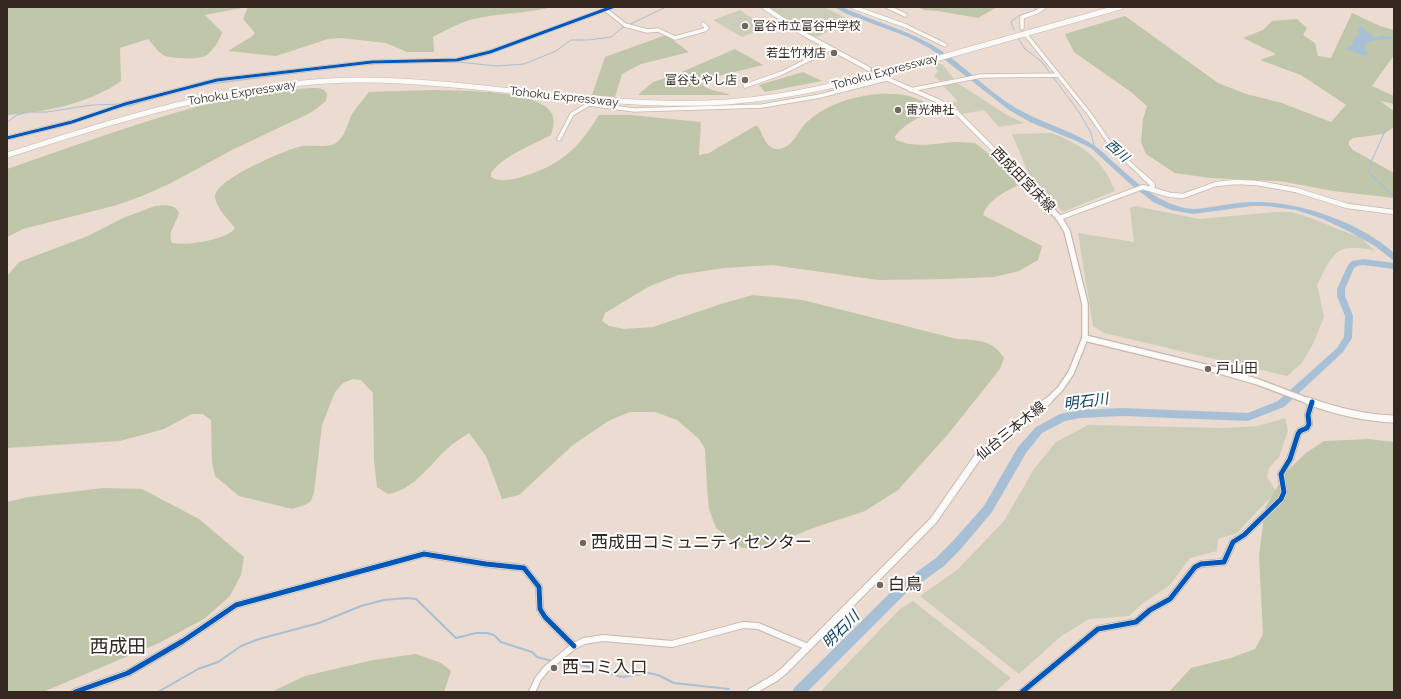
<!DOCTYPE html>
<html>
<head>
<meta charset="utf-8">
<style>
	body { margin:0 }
	#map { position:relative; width:1401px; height:699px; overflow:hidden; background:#ecdbd0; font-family:Raleway,sans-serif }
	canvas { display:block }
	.frame { position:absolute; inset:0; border:8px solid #33271f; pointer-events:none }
</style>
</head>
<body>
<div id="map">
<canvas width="1401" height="699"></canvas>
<div class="frame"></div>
</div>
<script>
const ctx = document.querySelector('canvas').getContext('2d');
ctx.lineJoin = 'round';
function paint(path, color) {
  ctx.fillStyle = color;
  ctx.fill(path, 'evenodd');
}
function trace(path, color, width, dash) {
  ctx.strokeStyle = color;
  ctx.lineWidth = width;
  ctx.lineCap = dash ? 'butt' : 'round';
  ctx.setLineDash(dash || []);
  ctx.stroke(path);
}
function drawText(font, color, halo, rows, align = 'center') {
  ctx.font = font + ' Raleway,"Noto Sans JP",sans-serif';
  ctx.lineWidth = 4;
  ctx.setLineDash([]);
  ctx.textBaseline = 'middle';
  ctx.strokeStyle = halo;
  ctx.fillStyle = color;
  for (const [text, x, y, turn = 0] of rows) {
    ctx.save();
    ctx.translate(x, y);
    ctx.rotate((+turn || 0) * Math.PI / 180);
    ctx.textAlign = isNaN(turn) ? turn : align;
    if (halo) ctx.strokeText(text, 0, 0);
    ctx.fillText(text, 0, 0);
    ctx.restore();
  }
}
paint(new Path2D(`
	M768 7H824L848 19 820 36 812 37Z
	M740 10 766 28 742 37 713 20Z
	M938 63 943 65 954 79 940 81 934 76 938 71 933 65Z
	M956 82 1007 115 1024 123 999 127 984 110 962 114 955 106 949 104 958 101 942 85Z
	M1052 133C1082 145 1103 159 1115 191L1063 212 1023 172 1027 170 1012 134Z
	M1135 206 1199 219 1276 212H1291L1308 217 1361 238 1375 251C1336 242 1334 252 1317 285L1324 317 1313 344 1301 364 1287 376 1104 333 1093 326 1078 233 1134 242 1130 208Z
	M1285 418 1288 431 1279 457 1269 468 1267 477 1277 492 1260 508 1237 533 1218 539 1217 551 1190 558 1170 585 1143 603 1129 616 1089 619 1060 637 1019 674 920 596 957 570 1004 521 1034 469 1056 442 1088 425 1224 428 1258 426Z
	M913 601 1011 678 995 692H820L900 609Z`), '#ccceb9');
paint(new Path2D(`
	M7 7H247L205 15 222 32C220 40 214 49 207 55 200 60 171 59 163 55 157 51 153 44 148 39L120 48 121 81C88 104 49 111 9 115H7Z
	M248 7H553C528 13 503 13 479 18 462 21 448 29 433 37L434 52H407L386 43 341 38 328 39 276 56 228 51 251 37 255 33 243 19Z
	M917 7H997L978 18 938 11 924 10Z
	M1352 13 1380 26 1394 30V55L1372 86 1394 96V104L1380 101 1394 111V127L1384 134 1353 138 1349 141V145L1353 150 1394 173V198L1333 191 1280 181 1210 178 1175 173 1146 154 1141 142 1143 119 1147 106 1131 92 1074 52 1065 34 1125 16 1218 83 1246 94 1282 103 1331 122 1346 105 1301 75 1260 60 1276 54 1243 38 1263 30 1272 21 1297 19 1307 28 1303 35 1315 43 1318 56 1331 58Z
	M666 35 689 52 641 64 622 74 615 97 592 95 605 57Z
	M735 49 763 65 706 79 701 83C708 92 720 90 730 95H638L653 82 677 74Z
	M803 72 822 81 765 92 759 85Z
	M310 88C318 88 323 87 327 94L326 101 312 112 232 150 171 183 142 196 117 205 23 229 7 237V169C77 145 147 119 219 101 248 93 280 91 310 88Z
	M434 90C459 91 540 89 552 114 555 120 553 129 551 135 531 146 504 155 491 173V177C499 182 509 180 518 178 558 167 578 150 599 115H630L701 122 699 155 709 153 755 126H758C763 135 766 150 779 149 794 147 797 131 807 122 831 100 872 90 904 95 916 97 927 103 938 108 923 116 906 122 895 136L896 140 908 144 924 145 955 142 975 143 1025 182C1011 189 988 198 983 215L1042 246 1038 260 1019 271 994 277 946 279 878 280 772 265 724 268 678 275 648 287 605 313 602 321 609 326 624 329 653 327 721 304 753 295 803 300 957 339C977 340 993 340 1004 358L1000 369 949 433 898 490 865 511 816 527 761 549 742 548 716 528 709 509 707 487 705 449 699 439 677 420 655 412H630L610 420 573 445 519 495 502 499 486 456 469 433C462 438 454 442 448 448 430 464 414 490 388 494L377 487 374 460 373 393 361 380 353 379 343 383 335 392 322 425 314 492 311 501 305 505 292 509 239 496 215 476 212 462 211 420 203 414H192L164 429 120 441 7 448V276L19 262 88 236 123 218 155 206 166 205 174 207 179 212C177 224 167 231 172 243 186 246 228 240 235 228 229 220 216 208 215 197 215 179 287 149 303 146 314 145 327 148 336 143 346 136 347 124 352 114 357 106 364 99 369 92Z
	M1369 439 1394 442V692H1169L1191 668 1231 658 1255 649 1263 634 1259 556 1265 508 1286 472 1306 453 1324 441Z
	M103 488 142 489 199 519 244 557 241 575 230 596 204 619 159 643 43 692H7V502L28 497Z
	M416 654 441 663 451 671 444 692H271L305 676 373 660Z`), '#bfc6a9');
paint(new Path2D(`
	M1359 23 1366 31 1376 38 1382 36 1394 37V39L1376 40 1366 43 1365 51 1368 54 1366 56 1345 49 1352 45 1354 39 1359 35 1358 30 1361 27Z`), '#a7c0d5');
trace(new Path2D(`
	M1014 30 1011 22 1020 15 1036 10 1034 7
	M1018 38 1025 49 1042 62 1079 112 1091 133 1095 149
	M443 62H459L496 66 524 64 556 51 571 40H589L611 37 622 28 666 7
	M345 66 373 64
	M203 85 312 71
	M124 106H129L170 94
	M7 122 17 115 29 112H47L92 105 120 104
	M1371 175 1369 173 1371 162 1386 129`), '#a7c0d5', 1);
trace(new Path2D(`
	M1370 174 1394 197`), '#a7c0d5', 1.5);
trace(new Path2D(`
	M558 661 572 662 622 677 648 673 658 675 674 683 729 689
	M158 692 198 669 218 662 241 646 259 639 319 623 361 606 384 600 407 598 416 599 456 638 476 633H487L494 635 501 642 532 652 537 657 552 661`), '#a7c0d5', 2);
paint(new Path2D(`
	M834 7H842C872 21 905 29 934 46 963 64 986 90 1016 108 1041 123 1072 130 1095 146 1101 150 1106 155 1111 160 1135 181 1159 206 1193 209 1213 208 1233 202 1253 202 1297 200 1362 223 1394 253V261L1375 246 1350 232 1323 219 1296 210 1267 206H1252L1193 214 1171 210 1153 202 1128 182 1091 148 1074 140 1030 122 1009 110 931 49 908 37 847 14Z
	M1363 259 1394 263V269L1363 265 1357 266 1354 268 1345 289V296L1353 316 1352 338 1343 352 1284 407 1248 421 1122 416 1080 418 1065 421 1042 433 1026 453 992 512 960 550 944 566 904 595 807 692H792L794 688 896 587 936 558 952 542 984 506 1018 447 1036 427 1060 414 1080 410 1122 408 1248 413 1278 401 1337 348 1344 337 1345 316 1337 296V289L1348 265 1352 261Z`), '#a7c0d5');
trace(new Path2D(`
	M869 69 882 76`), '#c7b7ad', 4, [4, 2]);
const minorFar2 = new Path2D(`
	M853 7 906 26 945 45
	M888 7 905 15
	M606 10 625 25 647 31 658 30 675 38 704 30 707 28 703 24
	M1022 28V17L1037 12 1044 7
	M1027 36 1091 116 1112 147 1142 175
	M745 86 782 73 830 49
	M910 90 981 76 1058 75
	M7 138 72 122 125 104 217 80 372 62 457 60 490 52 612 7
	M559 139 572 114 589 104 634 110 762 106 820 96 886 79`);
const minorFar1 = new Path2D(`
	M1141 174 1153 185 1150 189
	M1059 218 1143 187 1170 195 1183 196 1216 184 1236 182 1257 183 1296 190 1347 206 1394 212`);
const minor = new Path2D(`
	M75 692 128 673 183 641 236 605 424 554 486 564 524 568 539 587 540 609 545 617 574 646
	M532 692 538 679 546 669 574 646 584 641 603 638 672 644 743 625 758 626 808 647
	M1022 692 1098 629 1136 622 1150 610 1170 599 1195 567 1201 564 1224 562 1233 542 1244 535 1281 499 1284 492 1281 474 1290 459 1298 434 1300 431 1307 428 1309 424 1308 415 1312 402`);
const majorFar2 = new Path2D(`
	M764 7 804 34 869 69
	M883 77 938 101 955 111 1019 175`);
const majorFar1 = new Path2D(`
	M1018 174 1059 218 1067 231 1085 304V338L1071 373 1060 389 1047 402
	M1085 338 1220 371 1258 382 1311 402`);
const major = new Path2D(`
	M1308 401C1336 411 1364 418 1394 419
	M751 692 775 678 785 670 933 521 979 455 1048 401`);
const highway = new Path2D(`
	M7 155C125 118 238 80 363 80 485 81 605 110 727 102 799 97 869 77 939 58 999 41 1060 24 1120 7`);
trace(minorFar2, '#c5b8af', 5);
trace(minorFar1, '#c5b8af', 6);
trace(minor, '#c5b8af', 8);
trace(majorFar2, '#c5b8af', 5.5);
trace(majorFar1, '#c5b8af', 8);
trace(major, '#c5b8af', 9);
trace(highway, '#c5b8af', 6);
trace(minorFar2, '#fcfaf8', 3.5);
trace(minorFar1, '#fcfaf8', 4.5);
trace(minor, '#fcfaf8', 6);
trace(majorFar2, '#fcfaf8', 4);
trace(majorFar1, '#fcfaf8', 5.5);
trace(major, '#fcfaf8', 7);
trace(highway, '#fcfaf8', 5);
trace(new Path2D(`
	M7 138 72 122 125 104 217 80 372 62 457 60 490 52 612 7`), '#0057b8', 3);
trace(new Path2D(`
	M75 692 128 673 183 641 236 605 424 554 486 564 524 568 539 587 540 609 545 617 574 646
	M1022 692 1098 629 1136 622 1150 610 1170 599 1195 567 1201 564 1224 562 1233 542 1244 535 1281 499 1284 492 1281 474 1290 459 1298 434 1300 431 1307 428 1309 424 1308 415 1312 402`), '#0057b8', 5);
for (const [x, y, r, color] of [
	[745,26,4,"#74665d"],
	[834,53,4,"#74665d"],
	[745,80,4,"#74665d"],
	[898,110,4,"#74665d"],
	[1208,369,4,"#74665d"],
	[583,543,4,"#74665d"],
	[880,585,4,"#74665d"],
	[554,668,4,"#74665d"]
]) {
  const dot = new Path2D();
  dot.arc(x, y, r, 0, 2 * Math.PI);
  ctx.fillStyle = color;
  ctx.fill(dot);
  trace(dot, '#fff', 1.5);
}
drawText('12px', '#33271f', '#fff', [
	["富谷市立富谷中学校",753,26],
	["若生竹材店",826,53,"right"],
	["富谷もやし店",737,80,"right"],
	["雷光神社",906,110]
], 'left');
drawText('12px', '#33271f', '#fff', [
	["Tohoku Expressway",885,72,-15],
	["Tohoku Expressway",242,93,-9],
	["Tohoku Expressway",564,97,6]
]);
drawText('italic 13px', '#0e4062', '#fff', [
	["西川",1117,151,41]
]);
drawText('14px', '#33271f', '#fff', [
	["西成田宮床線",1023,180,46],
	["仙台三本木線",1011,431,-39]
]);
drawText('14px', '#33271f', '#fff', [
	["戸山田",1216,369]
], 'left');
drawText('italic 15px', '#0e4062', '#fff', [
	["明石川",1086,402,-8],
	["明石川",841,630,-45]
]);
drawText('17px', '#33271f', '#fff', [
	["西成田コミュニティセンター",591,543],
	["白鳥",888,585],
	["西コミ入口",562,668]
], 'left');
drawText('19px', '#33271f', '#fff', [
	["西成田",118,647]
]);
</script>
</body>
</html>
